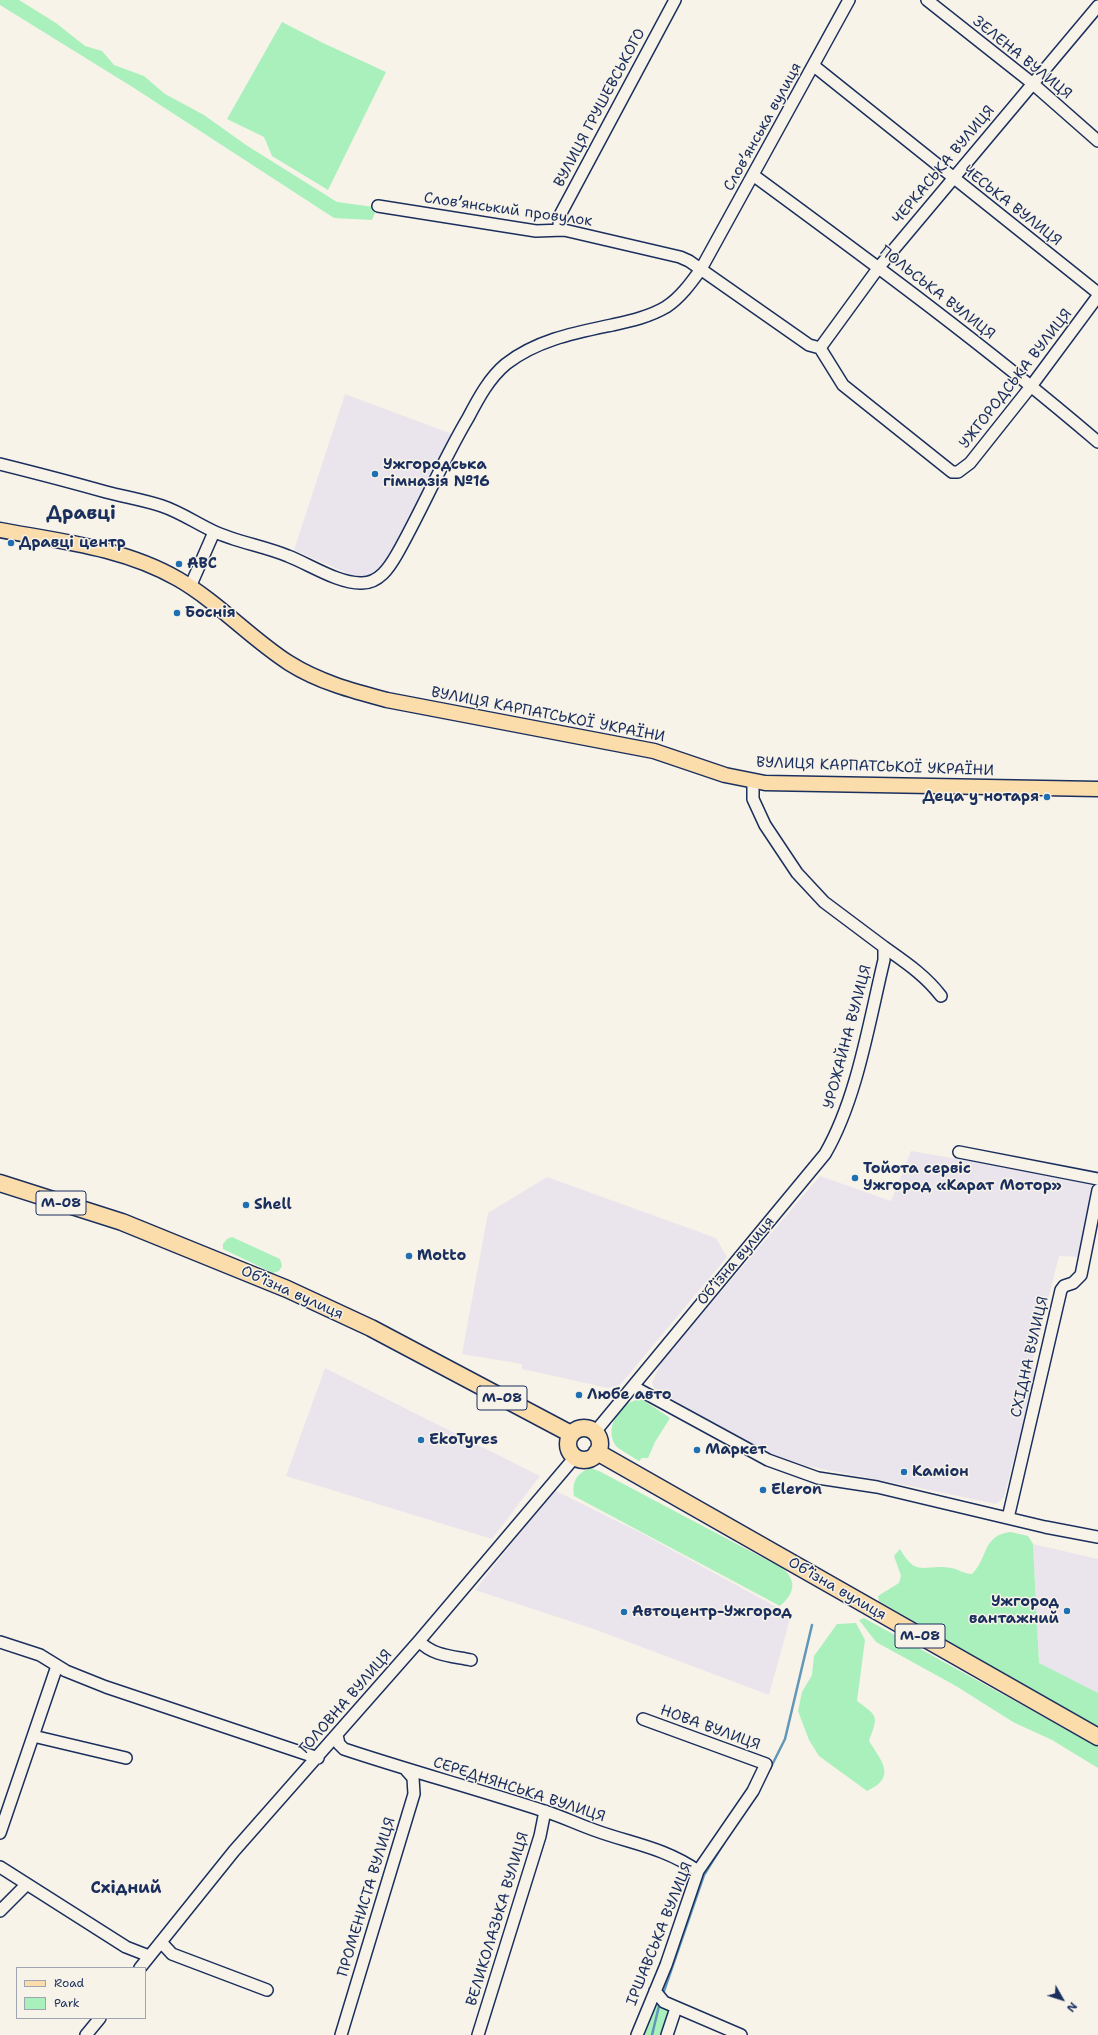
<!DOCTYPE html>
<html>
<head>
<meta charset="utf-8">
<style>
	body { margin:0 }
	#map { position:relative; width:1098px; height:2035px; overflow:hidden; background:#f7f3e8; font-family:"Shantell Sans",sans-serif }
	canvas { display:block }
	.legend { position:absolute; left:16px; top:1967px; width:130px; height:52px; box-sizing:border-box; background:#f7f3e8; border:1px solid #9fa5b1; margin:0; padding:5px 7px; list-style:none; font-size:12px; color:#1b2f5e }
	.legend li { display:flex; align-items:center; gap:8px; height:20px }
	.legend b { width:20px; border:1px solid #9fa5b1 }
	.north { position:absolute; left:1042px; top:1979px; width:40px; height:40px; -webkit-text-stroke:3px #f7f3e8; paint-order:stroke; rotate:129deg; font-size:11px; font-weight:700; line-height:16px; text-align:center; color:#1b2f5e }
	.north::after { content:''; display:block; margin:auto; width:14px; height:18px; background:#1b2f5e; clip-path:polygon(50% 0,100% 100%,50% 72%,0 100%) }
</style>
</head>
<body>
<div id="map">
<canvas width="1098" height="2035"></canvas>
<ul class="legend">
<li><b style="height:5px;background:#fbdcab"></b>Road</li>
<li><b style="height:11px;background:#aaf0bc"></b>Park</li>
</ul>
<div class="north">N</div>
</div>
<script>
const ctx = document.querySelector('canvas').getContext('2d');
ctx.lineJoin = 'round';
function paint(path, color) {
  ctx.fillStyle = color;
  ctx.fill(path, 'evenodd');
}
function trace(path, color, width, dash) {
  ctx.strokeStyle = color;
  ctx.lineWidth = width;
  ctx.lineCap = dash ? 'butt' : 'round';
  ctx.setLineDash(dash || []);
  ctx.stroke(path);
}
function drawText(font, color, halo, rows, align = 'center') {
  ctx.font = font + ' "Shantell Sans",sans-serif';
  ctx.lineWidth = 3;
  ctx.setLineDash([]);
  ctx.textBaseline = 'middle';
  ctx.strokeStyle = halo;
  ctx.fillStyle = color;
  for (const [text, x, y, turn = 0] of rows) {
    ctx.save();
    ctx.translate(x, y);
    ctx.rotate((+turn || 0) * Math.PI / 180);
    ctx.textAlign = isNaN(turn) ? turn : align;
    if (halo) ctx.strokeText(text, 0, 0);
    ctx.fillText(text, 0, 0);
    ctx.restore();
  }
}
paint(new Path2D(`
	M345 394 452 434 402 534 380 573 365 581 294 550Z
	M911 1151 1093 1182 1081 1257 1059 1256 1032 1363 1036 1374 1004 1497 996 1504 915 1487 807 1466 780 1458 754 1448 654 1388 652 1383 661 1363 685 1334 820 1176 891 1201Z
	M547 1177 716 1238 727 1257 620 1385 608 1388 522 1369V1364L462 1354 488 1213Z
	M325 1368 540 1476 492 1539 286 1476Z
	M554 1490 641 1533 791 1615 769 1695 594 1629 475 1590Z
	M1033 1544 1098 1559V1693L1039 1664Z`), '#eae5ec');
paint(new Path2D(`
	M0 0H19L56 23 85 46 102 51 114 65 144 76 165 94 204 115 246 145 337 202 374 207 375 213 372 220 334 218 134 88 0 5Z
	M282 22 323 43 386 72 328 190 272 156 264 137 227 119Z
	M232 1237 280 1259 282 1266 279 1271 273 1273 223 1249V1244L227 1239Z
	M636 1400H643L670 1418 655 1442 648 1458H642L639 1461C632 1456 623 1452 617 1447 603 1431 618 1405 636 1400Z
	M590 1468 599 1471 782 1568C798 1581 794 1594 780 1606L574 1496C572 1482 576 1474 590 1468Z
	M1011 1532 1028 1536 1033 1544 1039 1663 1098 1693V1728L879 1601 878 1596 899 1583 901 1576 894 1556 900 1549C917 1579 925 1563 951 1568 958 1569 964 1574 972 1574 989 1557 982 1535 1011 1532Z
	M864 1618 1098 1747V1768L1052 1740 1013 1722 956 1686 876 1642 859 1620Z
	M856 1623 865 1640 857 1701C879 1717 878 1716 869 1741 882 1762 897 1777 867 1791L819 1756 809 1740 798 1711 802 1692 812 1675 814 1656 837 1624Z
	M655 1999 669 2011 661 2035H642Z`), '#aaf0bc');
trace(new Path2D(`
	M770 1769 785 1739 812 1625
	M663 1994 704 1875 724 1843
	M652 2035 659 2006`), '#6297b7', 2.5);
const minor = new Path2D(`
	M927 0 1032 83 1098 141
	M814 66 1098 293
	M753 175C870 261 987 347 1098 442
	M378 206 536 231 564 230 680 257 689 261 809 345 820 348 843 385 952 472H958L970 463 1032 385 1098 296
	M564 230 559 225 560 215 675 0
	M820 348 879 267 1098 6
	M0 464C36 473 71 482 106 492 125 497 144 500 162 506 180 512 196 523 213 531 236 542 264 546 288 556 309 564 339 584 362 583 379 583 389 568 397 554 422 510 442 462 468 418 478 399 489 378 506 364 537 340 574 333 612 325 630 321 649 317 666 307 680 298 691 283 701 269L849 0
	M190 587 214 532
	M884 947C905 962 925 975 941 996
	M959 1152 1098 1179
	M634 1387 768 1460 818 1478 877 1487 1045 1527 1098 1537
	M595 1432 825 1154C857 1099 869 1022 884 960V947L824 902 797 873 765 825 753 799V782
	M1008 1518 1061 1290 1064 1286 1073 1283 1081 1275 1098 1190
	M419 1641C433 1656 452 1656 471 1660
	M0 1642 40 1655 66 1671 106 1687 318 1758
	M337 1735 339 1744 344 1749C410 1771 477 1789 544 1811 561 1816 577 1824 594 1830 632 1844 663 1847 698 1871
	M33 1736 126 1758
	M0 1833 57 1666
	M0 1867 126 1947 149 1956
	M0 1911 27 1884
	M161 1942 172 1954 267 1990
	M140 1968 234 1851 419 1641 575 1457
	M655 1991 664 2002 741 2035
	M86 2035 100 2018
	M341 2035 414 1794 413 1778 406 1770
	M478 2035 540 1836 545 1811
	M637 2035 666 1965 698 1871 753 1791 766 1764 643 1719
	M667 2035 676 2008`);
const major = new Path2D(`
	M0 530C59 541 125 548 178 579 218 602 250 638 289 663 319 682 353 691 387 700L654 751 725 775 765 783 1098 789`);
const highway = new Path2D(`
	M0 1183 122 1222 287 1289 371 1328 571 1434
	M568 1444a16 16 0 1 1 32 0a16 16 0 1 1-32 0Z
	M597 1452 1098 1737`);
trace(minor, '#1b2f5e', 14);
trace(major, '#1b2f5e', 17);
trace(highway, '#1b2f5e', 19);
trace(minor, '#f7f3e8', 11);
trace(major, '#fbdcab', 14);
trace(highway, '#fbdcab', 16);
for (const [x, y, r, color] of [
	[375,474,4,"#1f6fb2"],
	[11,543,4,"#1f6fb2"],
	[179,564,4,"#1f6fb2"],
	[177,613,4,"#1f6fb2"],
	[1047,797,4,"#1f6fb2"],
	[855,1178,4,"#1f6fb2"],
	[246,1205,4,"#1f6fb2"],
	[409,1256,4,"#1f6fb2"],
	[579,1395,4,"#1f6fb2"],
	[421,1440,4,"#1f6fb2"],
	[697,1450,4,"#1f6fb2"],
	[904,1472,4,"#1f6fb2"],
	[763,1490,4,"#1f6fb2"],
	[1067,1611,4,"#1f6fb2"],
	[624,1612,4,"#1f6fb2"]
]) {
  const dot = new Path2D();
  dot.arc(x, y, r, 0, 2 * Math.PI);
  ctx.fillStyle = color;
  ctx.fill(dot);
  trace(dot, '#f7f3e8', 1.5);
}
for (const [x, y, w] of [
	[61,1203,50],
	[502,1398,50],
	[920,1636,50]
]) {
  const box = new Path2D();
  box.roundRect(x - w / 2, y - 12, w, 24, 3);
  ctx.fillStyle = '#f7f3e8';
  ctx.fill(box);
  trace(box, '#1b2f5e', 1);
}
drawText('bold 14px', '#1b2f5e', null, [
	["М-08",61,1203],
	["М-08",502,1398],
	["М-08",920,1636]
]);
drawText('15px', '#1b2f5e', '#f7f3e8', [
	["ЗЕЛЕНА ВУЛИЦЯ",1022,58,39],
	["ВУЛИЦЯ ГРУШЕВСЬКОГО",600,108,-62],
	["Словʼянська вулиця",763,127,-61],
	["ЧЕРКАСЬКА ВУЛИЦЯ",944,165,-50],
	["ЧЕСЬКА ВУЛИЦЯ",1012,206,38],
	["Словʼянський провулок",508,210,8],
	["ПОЛЬСЬКА ВУЛИЦЯ",937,293,38],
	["УЖГОРОДСЬКА ВУЛИЦЯ",1016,379,-52],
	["ВУЛИЦЯ КАРПАТСЬКОЇ УКРАЇНИ",548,715,11],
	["ВУЛИЦЯ КАРПАТСЬКОЇ УКРАЇНИ",875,767,2],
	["УРОЖАЙНА ВУЛИЦЯ",848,1037,-75],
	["Обʼїзна вулиця",736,1261,-50],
	["Обʼїзна вулиця",292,1293,24],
	["СХІДНА ВУЛИЦЯ",1030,1357,-77],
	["Обʼїзна вулиця",837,1589,30],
	["ГОЛОВНА ВУЛИЦЯ",346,1702,-49],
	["НОВА ВУЛИЦЯ",710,1728,20],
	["СЕРЕДНЯНСЬКА ВУЛИЦЯ",519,1790,18],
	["ПРОМЕНИСТА ВУЛИЦЯ",367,1897,-73],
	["ВЕЛИКОЛАЗЬКА ВУЛИЦЯ",498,1919,-73],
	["ІРШАВСЬКА ВУЛИЦЯ",660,1934,-68]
]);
drawText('bold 15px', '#1b2f5e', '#f7f3e8', [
	["Ужгородська",383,465],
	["гімназія №16",383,482],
	["Дравці центр",19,543],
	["ABC",187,564],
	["Боснія",185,613],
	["Деца у нотаря",1039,797,"right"],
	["Тойота сервіс",863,1169],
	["Ужгород «Карат Мотор»",863,1186],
	["Shell",254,1205],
	["Motto",417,1256],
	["Любе авто",587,1395],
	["EkoTyres",429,1440],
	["Маркет",705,1450],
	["Каміон",912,1472],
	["Eleron",771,1490],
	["Ужгород",1059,1602,"right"],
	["вантажний",1059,1619,"right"],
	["Автоцентр-Ужгород",632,1612]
], 'left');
drawText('bold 17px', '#1b2f5e', '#f7f3e8', [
	["Східний",126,1889]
]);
drawText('bold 19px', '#1b2f5e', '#f7f3e8', [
	["Дравці",81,514]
]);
</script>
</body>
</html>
